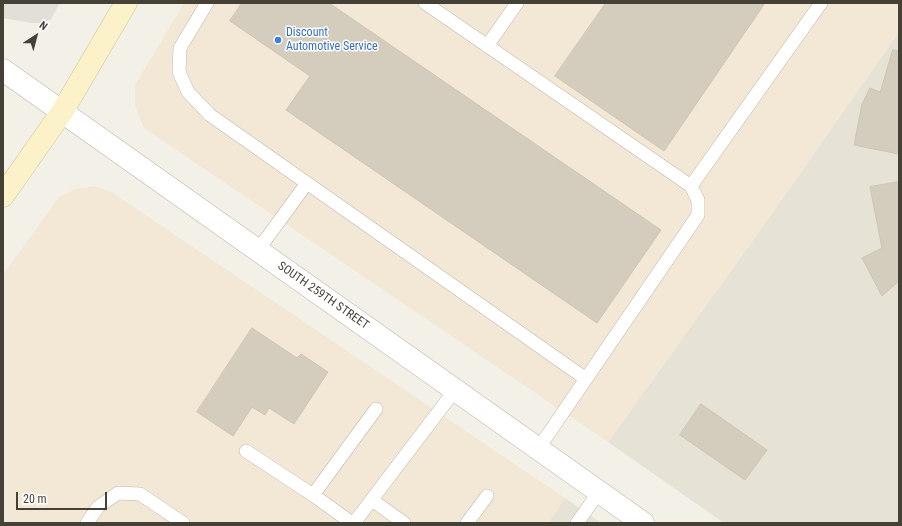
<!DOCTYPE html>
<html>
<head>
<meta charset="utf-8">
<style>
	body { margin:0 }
	#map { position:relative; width:902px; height:526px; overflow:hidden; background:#f3f0e8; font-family:"Roboto Condensed",sans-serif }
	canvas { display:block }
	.frame { position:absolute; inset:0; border:4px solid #464137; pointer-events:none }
	.north { position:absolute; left:16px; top:16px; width:40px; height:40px; -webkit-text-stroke:3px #fff; paint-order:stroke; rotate:36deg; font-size:11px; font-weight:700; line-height:16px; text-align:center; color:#464137 }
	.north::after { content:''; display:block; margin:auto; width:14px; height:18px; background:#464137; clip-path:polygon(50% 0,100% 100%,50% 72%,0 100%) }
	.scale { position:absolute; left:16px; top:492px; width:91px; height:18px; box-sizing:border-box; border:2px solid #464137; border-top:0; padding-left:5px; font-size:12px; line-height:14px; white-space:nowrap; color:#464137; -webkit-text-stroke:3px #fff; paint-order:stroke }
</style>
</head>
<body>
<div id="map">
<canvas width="902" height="526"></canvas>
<div class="frame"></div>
<div class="north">N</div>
<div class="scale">20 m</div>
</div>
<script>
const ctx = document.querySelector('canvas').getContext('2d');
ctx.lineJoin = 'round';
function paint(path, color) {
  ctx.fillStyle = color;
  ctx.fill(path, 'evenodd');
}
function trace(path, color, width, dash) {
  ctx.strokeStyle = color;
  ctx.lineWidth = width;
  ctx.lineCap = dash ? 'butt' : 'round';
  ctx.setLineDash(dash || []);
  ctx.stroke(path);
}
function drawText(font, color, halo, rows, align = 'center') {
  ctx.font = font + ' "Roboto Condensed",sans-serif';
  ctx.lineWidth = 3;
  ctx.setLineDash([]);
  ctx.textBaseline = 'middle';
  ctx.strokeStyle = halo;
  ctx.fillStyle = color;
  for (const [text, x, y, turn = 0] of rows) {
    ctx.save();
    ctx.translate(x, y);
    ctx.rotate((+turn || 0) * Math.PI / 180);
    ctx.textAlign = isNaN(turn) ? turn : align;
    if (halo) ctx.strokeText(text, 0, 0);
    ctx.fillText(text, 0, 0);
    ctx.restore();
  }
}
paint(new Path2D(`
	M899 32V523H724L608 442 764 225Z
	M565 498 601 523H548Z`), '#e6e2d6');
paint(new Path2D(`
	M184 3H899V32L764 225 608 442 144 128 135 106V85Z
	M95 186 113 193 565 498 548 523H3V275L59 197 76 189Z`), '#f3e8d5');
paint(new Path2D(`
	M3 3H60L51 19 43 23H32L3 18Z`), '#e2dfd9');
const building = new Path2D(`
	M242 3H329L661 230 597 323 286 110 310 76 230 21Z
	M606 3H765L664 151 555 76Z
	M893 50 899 51V154L854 145 862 104 870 88 880 92Z
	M899 182V281L882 296 862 258 882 248 870 187Z
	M252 328 297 358 301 354 328 372 294 424 269 408 265 415 252 407 233 436 197 412Z
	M701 404 767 450 745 480 680 435Z`);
paint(building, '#d4cdbe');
trace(building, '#cec5b2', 1);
const service = new Path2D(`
	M207 3 180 48 179 72 188 92 210 115 586 379
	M425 3 691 186 698 200V215L538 449
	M487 46 517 3
	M691 186 821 3
	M258 250 307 183
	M246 451 313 495 376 409
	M313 495 352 523
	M372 500 404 523
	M87 523 98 507 118 493 140 494 183 523
	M354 523 455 390
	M467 523 487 496
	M577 523 599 492`);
const tertiary = new Path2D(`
	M3 70 643 523`);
const secondary = new Path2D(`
	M3 196 62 112 126 3`);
trace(service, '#beb8ab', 14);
trace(tertiary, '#beb8ab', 23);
trace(secondary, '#cfc59a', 23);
trace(service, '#fff', 13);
trace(tertiary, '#fff', 22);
trace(secondary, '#fbf2ca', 22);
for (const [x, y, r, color] of [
	[278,40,4,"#3f7fe0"]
]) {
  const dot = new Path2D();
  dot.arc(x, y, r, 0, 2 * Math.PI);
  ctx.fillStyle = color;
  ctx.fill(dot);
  trace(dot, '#fff', 1.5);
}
drawText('12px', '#366cbe', '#fff', [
	["Discount",286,33],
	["Automotive Service",286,47]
], 'left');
drawText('12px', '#464137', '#fff', [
	["SOUTH 259TH STREET",323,296,35]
]);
</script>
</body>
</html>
